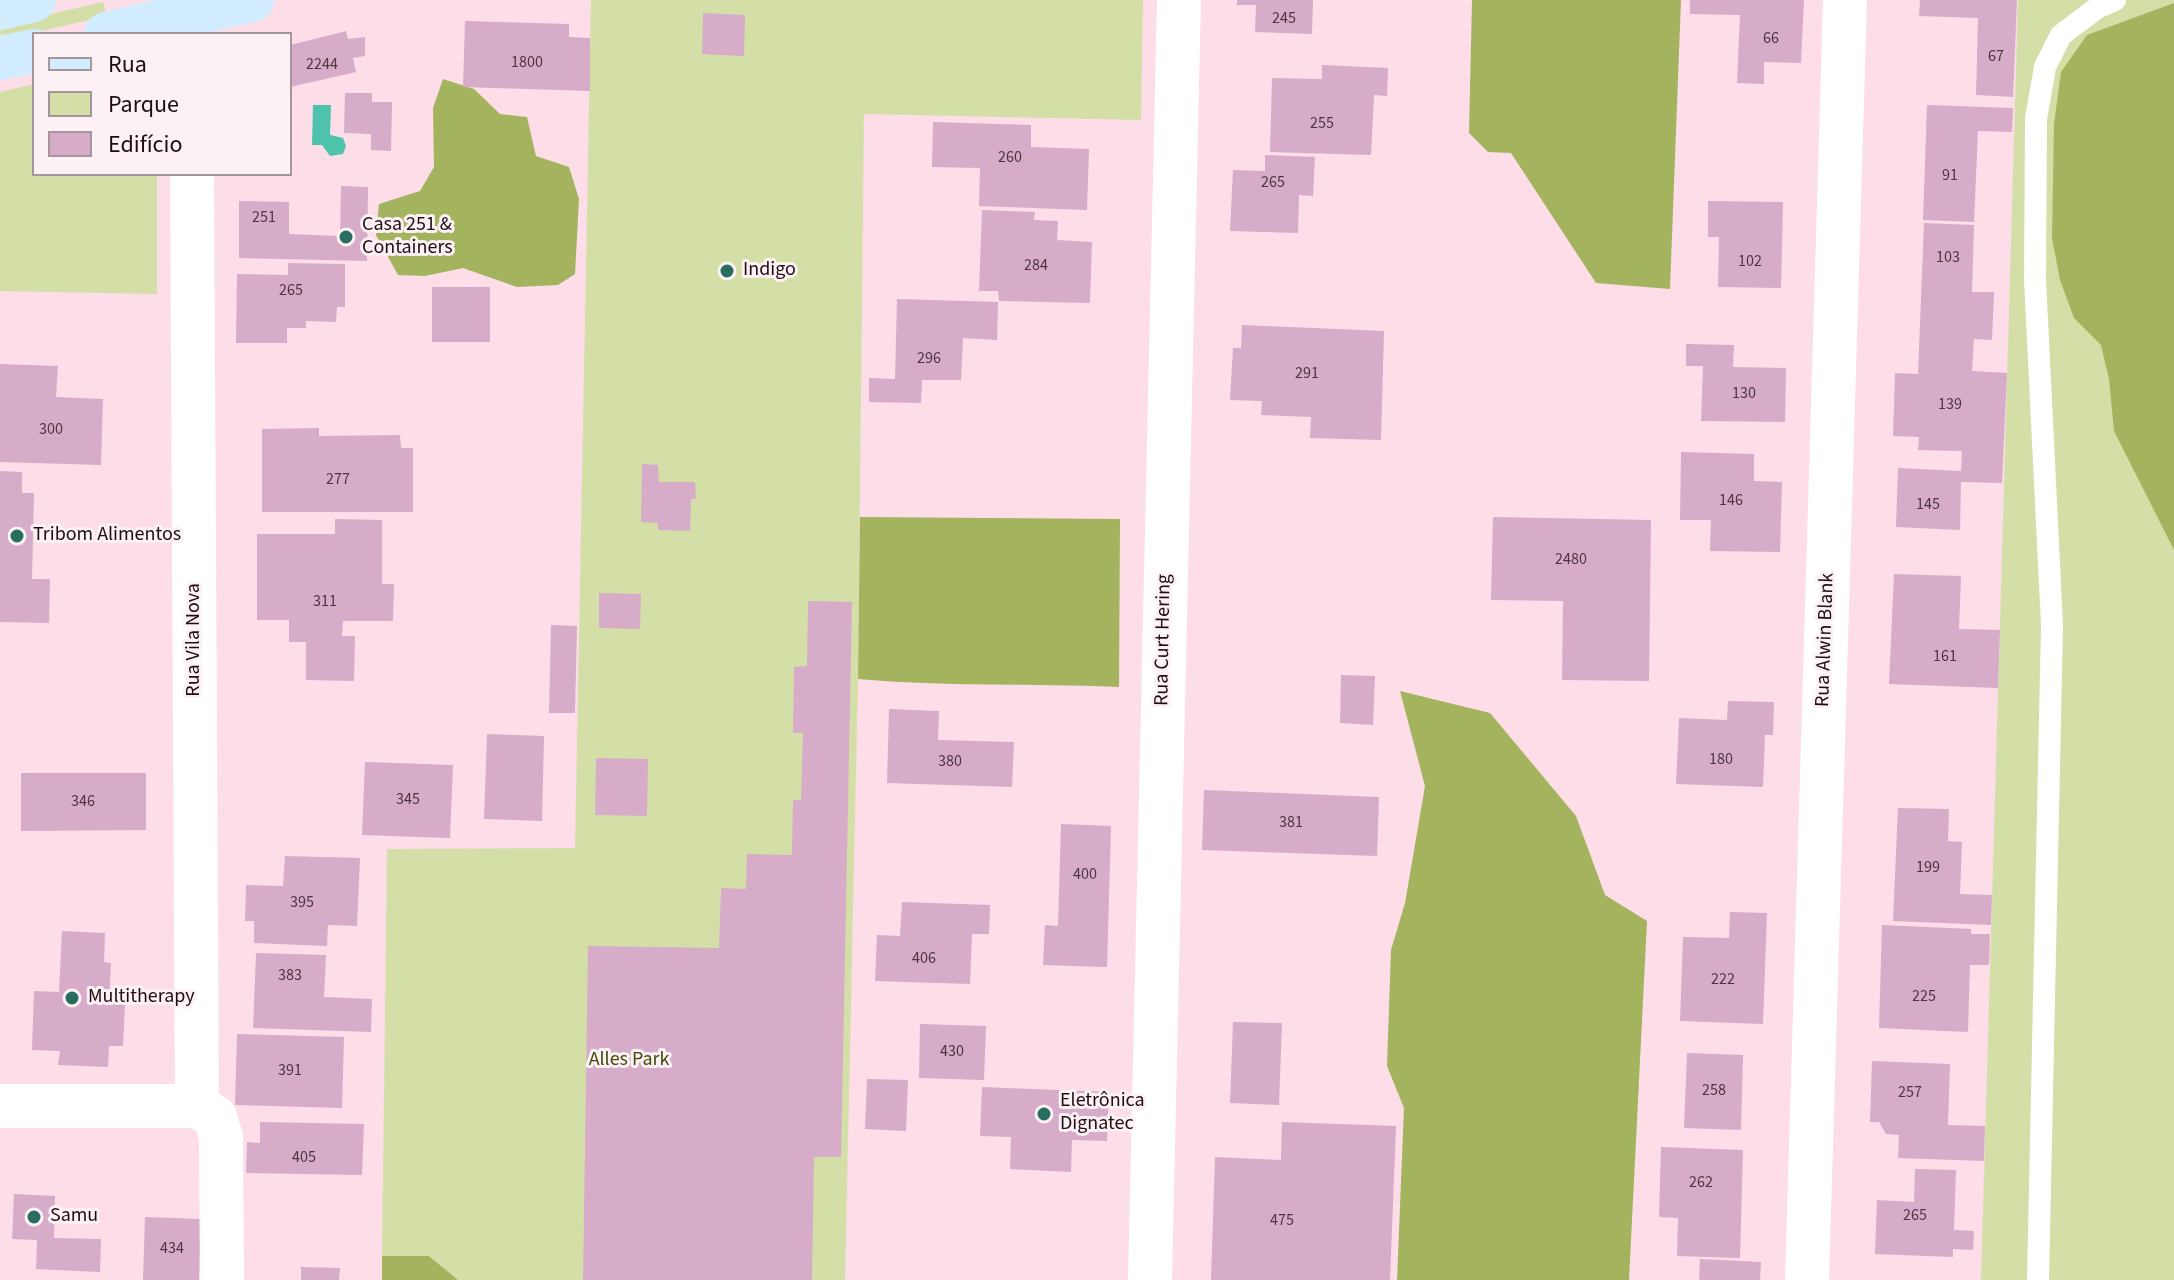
<!DOCTYPE html>
<html>
<head>
<meta charset="utf-8">
<style>
	body { margin:0 }
	#map { position:relative; width:2174px; height:1280px; overflow:hidden; background:#fddde7; font-family:"Source Sans 3",sans-serif }
	canvas { display:block }
	.legend { position:absolute; left:32px; top:32px; width:260px; height:144px; box-sizing:border-box; background:#fcf1f4; border:2px solid #a4969a; margin:0; padding:10px 14px; list-style:none; font-size:24px; color:#1f0d14 }
	.legend li { display:flex; align-items:center; gap:16px; height:40px }
	.legend b { width:40px; border:2px solid #a4969a }
</style>
</head>
<body>
<div id="map">
<canvas width="2174" height="1280"></canvas>
<ul class="legend">
<li><b style="height:10px;background:#d1ecfd"></b>Rua</li>
<li><b style="height:22px;background:#d4dfa8"></b>Parque</li>
<li><b style="height:22px;background:#d6acc9"></b>Edifício</li>
</ul>
</div>
<script>
const ctx = document.querySelector('canvas').getContext('2d');
ctx.lineJoin = 'round';
function paint(path, color) {
  ctx.fillStyle = color;
  ctx.fill(path, 'evenodd');
}
function trace(path, color, width, dash) {
  ctx.strokeStyle = color;
  ctx.lineWidth = width;
  ctx.lineCap = dash ? 'butt' : 'round';
  ctx.setLineDash(dash || []);
  ctx.stroke(path);
}
function drawText(font, color, halo, rows, align = 'center') {
  ctx.font = font + ' "Source Sans 3",sans-serif';
  ctx.lineWidth = 6;
  ctx.setLineDash([]);
  ctx.textBaseline = 'middle';
  ctx.strokeStyle = halo;
  ctx.fillStyle = color;
  for (const [text, x, y, turn = 0] of rows) {
    ctx.save();
    ctx.translate(x, y);
    ctx.rotate((+turn || 0) * Math.PI / 180);
    ctx.textAlign = isNaN(turn) ? turn : align;
    if (halo) ctx.strokeText(text, 0, 0);
    ctx.fillText(text, 0, 0);
    ctx.restore();
  }
}
paint(new Path2D(`
	M591 0H1143L1141 120 864 114 858 679 845 1280H458L429 1256H382L387 849 575 848Z
	M2018 0H2174V1280H1981Z
	M103 2 107 16 1 40 0 26Z
	M34 84V174H157V294L0 291V92Z`), '#d4dfa8');
paint(new Path2D(`
	M1472 0H1681L1670 289 1596 283 1511 153 1488 152 1469 133Z
	M2174 3V550L2114 431 2109 379 2101 345 2074 318 2060 280 2052 238 2054 124 2061 72 2087 35Z
	M443 79 474 89 500 114 527 117 536 156 569 167 579 199 575 274 558 285 517 287 463 268 425 276 398 275 376 235 379 204 420 191 434 167 433 108Z
	M860 517 1120 519 1119 687C1032 683 945 687 858 679Z
	M1400 691 1490 713 1576 816 1605 895 1647 921 1629 1280H1397L1404 1108 1387 1066 1391 950 1405 903 1425 786Z
	M382 1256H429L458 1280H382Z`), '#a4b35d');
paint(new Path2D(`
	M313 105H331L330 135 343 138 346 146 343 154 330 156 322 145H312Z`), '#4dc3ab');
paint(new Path2D(`
	M1237 0H1313L1312 34 1255 32 1256 5H1237Z
	M1690 0H1804L1801 63 1764 62V84L1737 83 1740 15 1690 14Z
	M1920 0H2017L2013 97 1976 95 1978 18 1919 16Z
	M703 13 745 15 744 56 702 54Z
	M465 21 569 24V37L590 38V91L463 87Z
	M346 31 348 39 365 37V56L353 58 356 72 290 87V45Z
	M1322 65 1388 68 1387 96 1374 95 1371 155 1270 152 1272 78 1322 79Z
	M345 93H372V102H392L391 151 371 150V134L344 133Z
	M1927 105 2013 108 2012 132 1978 131 1974 222 1923 220Z
	M933 122 1031 125V147L1089 149 1087 210 979 206 980 168 932 167Z
	M1265 155 1315 157 1313 196 1299 195 1298 233 1230 231 1233 170 1265 171Z
	M341 186 368 187 367 261 239 258V201L289 202V234L340 236Z
	M1708 201 1783 202 1781 288 1718 287 1719 237H1708Z
	M982 210 1035 212 1034 220 1058 221 1057 240 1092 242 1090 303 999 301 998 291H979Z
	M1924 223 1974 225 1972 292H1994L1992 340 1974 339 1972 371 2007 373 2002 483 1961 482 1960 530 1896 527 1898 468 1961 471 1962 451 1918 450 1919 437 1893 436 1895 373 1918 374Z
	M288 263 345 264V307H337L336 322 306 321V328H287V343H236L237 274 288 275Z
	M432 287H490V342H432Z
	M897 299 998 302 997 340 963 338 961 380H922L921 403 869 402V378L895 379Z
	M1242 325 1384 331 1381 440 1310 438 1311 417 1261 415 1262 401 1230 400 1233 348H1241Z
	M1686 344 1734 345 1733 367 1786 368 1785 422 1701 421 1703 366H1686Z
	M0 364 58 366 56 397 103 399 101 465 0 462Z
	M319 428V436L400 435 401 448H413V512H262V429Z
	M1681 452 1754 454V481L1782 482 1780 552 1710 551 1711 520H1680Z
	M642 464 658 465 659 482H695L696 499H691L690 531 658 530V523L641 522Z
	M0 471 22 472V493H34L32 579H50L49 623 0 622Z
	M1493 517 1651 520 1649 681 1562 680 1563 601 1491 600Z
	M335 519 382 520V584H394L393 621H343L342 636H355L354 681 306 680V642H289V620H257V534H335Z
	M1894 574 1961 576 1959 629 2000 630 1998 688 1889 684Z
	M599 593 641 594 640 629 599 628Z
	M808 601 852 602 841 1157H814L812 1280H583L588 946 719 948 721 888 746 889 747 854 792 855 793 800H801L803 733H793L794 667 807 666Z
	M551 625 577 626 575 713H549Z
	M1341 675 1375 676 1373 725 1340 723Z
	M1728 701 1774 702 1773 735H1765L1763 787 1676 784 1679 718 1727 720Z
	M889 709 939 711 938 740 1014 742 1012 787 887 783Z
	M487 734 544 736 542 821 484 819Z
	M596 758 648 759 647 816 595 815Z
	M365 762 453 765 450 838 362 835Z
	M21 773H146V830L21 831Z
	M1204 790 1379 797 1377 856 1202 850Z
	M1898 808 1949 809 1948 841 1962 842 1960 894 1992 895 1991 925 1893 921Z
	M1061 824 1111 826 1107 967 1043 965 1045 925 1058 926Z
	M285 856 360 858 357 926 328 925 327 946 254 943V921H245L246 885 283 886Z
	M902 902 990 905 989 934H972L970 984 875 981 877 935 900 936Z
	M1730 912 1767 913 1763 1024 1680 1021 1683 937 1729 938Z
	M1882 925 1971 929V934H1990L1989 965H1970L1968 1032 1879 1028Z
	M62 931 105 933 104 962 111 963 109 1003 125 1004 123 1046H109L108 1067 58 1065 60 1051 32 1050 34 991 59 992Z
	M256 953 326 955 324 997 372 999 371 1032 253 1028Z
	M1233 1022 1282 1023 1279 1105 1230 1103Z
	M920 1024 986 1026 984 1080 919 1078Z
	M237 1034 344 1037 342 1108 235 1105Z
	M1687 1053 1743 1055 1741 1130 1684 1128Z
	M1872 1061 1950 1064 1948 1125 1985 1126 1984 1161 1898 1158 1899 1135 1886 1134 1879 1122H1870Z
	M867 1079 908 1080 906 1131 865 1129Z
	M982 1087 1109 1092 1107 1141 1072 1140 1071 1172 1010 1169 1011 1137 980 1136Z
	M260 1122 364 1124 362 1175 246 1173 247 1142 260 1143Z
	M1282 1122 1396 1126 1390 1280H1211L1215 1157 1281 1160Z
	M1661 1147 1743 1150 1740 1258 1677 1256 1678 1218 1659 1217Z
	M1915 1169 1956 1170 1954 1230 1974 1231 1973 1250 1953 1249V1257L1875 1254 1877 1200 1914 1202Z
	M14 1194 55 1196 54 1238 101 1239 100 1272 36 1269 37 1240 12 1239Z
	M145 1217 201 1219 199 1280H143Z
	M1700 1259 1761 1262 1760 1280H1699Z
	M301 1267 340 1268 339 1280H301Z`), '#d6acc9');
trace(new Path2D(`
	M2038 1280 2052 625 2035 279 2036 119 2045 67 2061 35 2097 8 2115 0`), '#fff', 22);
trace(new Path2D(`
	M192 174 197 1106
	M0 1106H197L215 1117 221 1137 222 1280
	M1150 1280 1179 0
	M1807 1280 1845 0`), '#fff', 44);
trace(new Path2D(`
	M0 8 34 0
	M106 34 252 0
	M0 58 34 51`), '#d1ecfd', 44);
for (const [x, y, r, color] of [
	[346,237,8,"#296d5f"],
	[727,271,8,"#296d5f"],
	[17,536,8,"#296d5f"],
	[72,998,8,"#296d5f"],
	[1044,1114,8,"#296d5f"],
	[34,1217,8,"#296d5f"]
]) {
  const dot = new Path2D();
  dot.arc(x, y, r, 0, 2 * Math.PI);
  ctx.fillStyle = color;
  ctx.fill(dot);
  trace(dot, '#fcf1f4', 3);
}
drawText('16px', '#4d3541', null, [
	["245",1284,19],
	["66",1771,39],
	["67",1996,57],
	["1800",527,63],
	["2244",322,65],
	["255",1322,124],
	["260",1010,158],
	["91",1950,176],
	["265",1273,183],
	["251",264,218],
	["103",1948,258],
	["102",1750,262],
	["284",1036,266],
	["265",291,291],
	["296",929,359],
	["291",1307,374],
	["130",1744,394],
	["139",1950,405],
	["300",51,430],
	["277",338,480],
	["146",1731,501],
	["145",1928,505],
	["2480",1571,560],
	["311",325,602],
	["161",1945,657],
	["180",1721,760],
	["380",950,762],
	["345",408,800],
	["346",83,802],
	["381",1291,823],
	["199",1928,868],
	["400",1085,875],
	["395",302,903],
	["406",924,959],
	["383",290,976],
	["222",1723,980],
	["225",1924,997],
	["430",952,1052],
	["391",290,1071],
	["258",1714,1091],
	["257",1910,1093],
	["405",304,1158],
	["262",1701,1183],
	["265",1915,1216],
	["475",1282,1221],
	["434",172,1249]
]);
drawText('20px', '#1f0d14', '#fcf1f4', [
	["Casa 251 &",362,226],
	["Containers",362,249],
	["Indigo",743,271],
	["Tribom Alimentos",33,536],
	["Multitherapy",88,998],
	["Eletrônica",1060,1102],
	["Dignatec",1060,1125],
	["Samu",50,1217]
], 'left');
drawText('20px', '#1f0d14', '#fcf1f4', [
	["Rua Vila Nova",195,640,-90],
	["Rua Curt Hering",1164,640,-89],
	["Rua Alwin Blank",1826,640,-88]
]);
drawText('20px', '#444c0a', '#fcf1f4', [
	["Alles Park",629,1061]
]);
</script>
</body>
</html>
